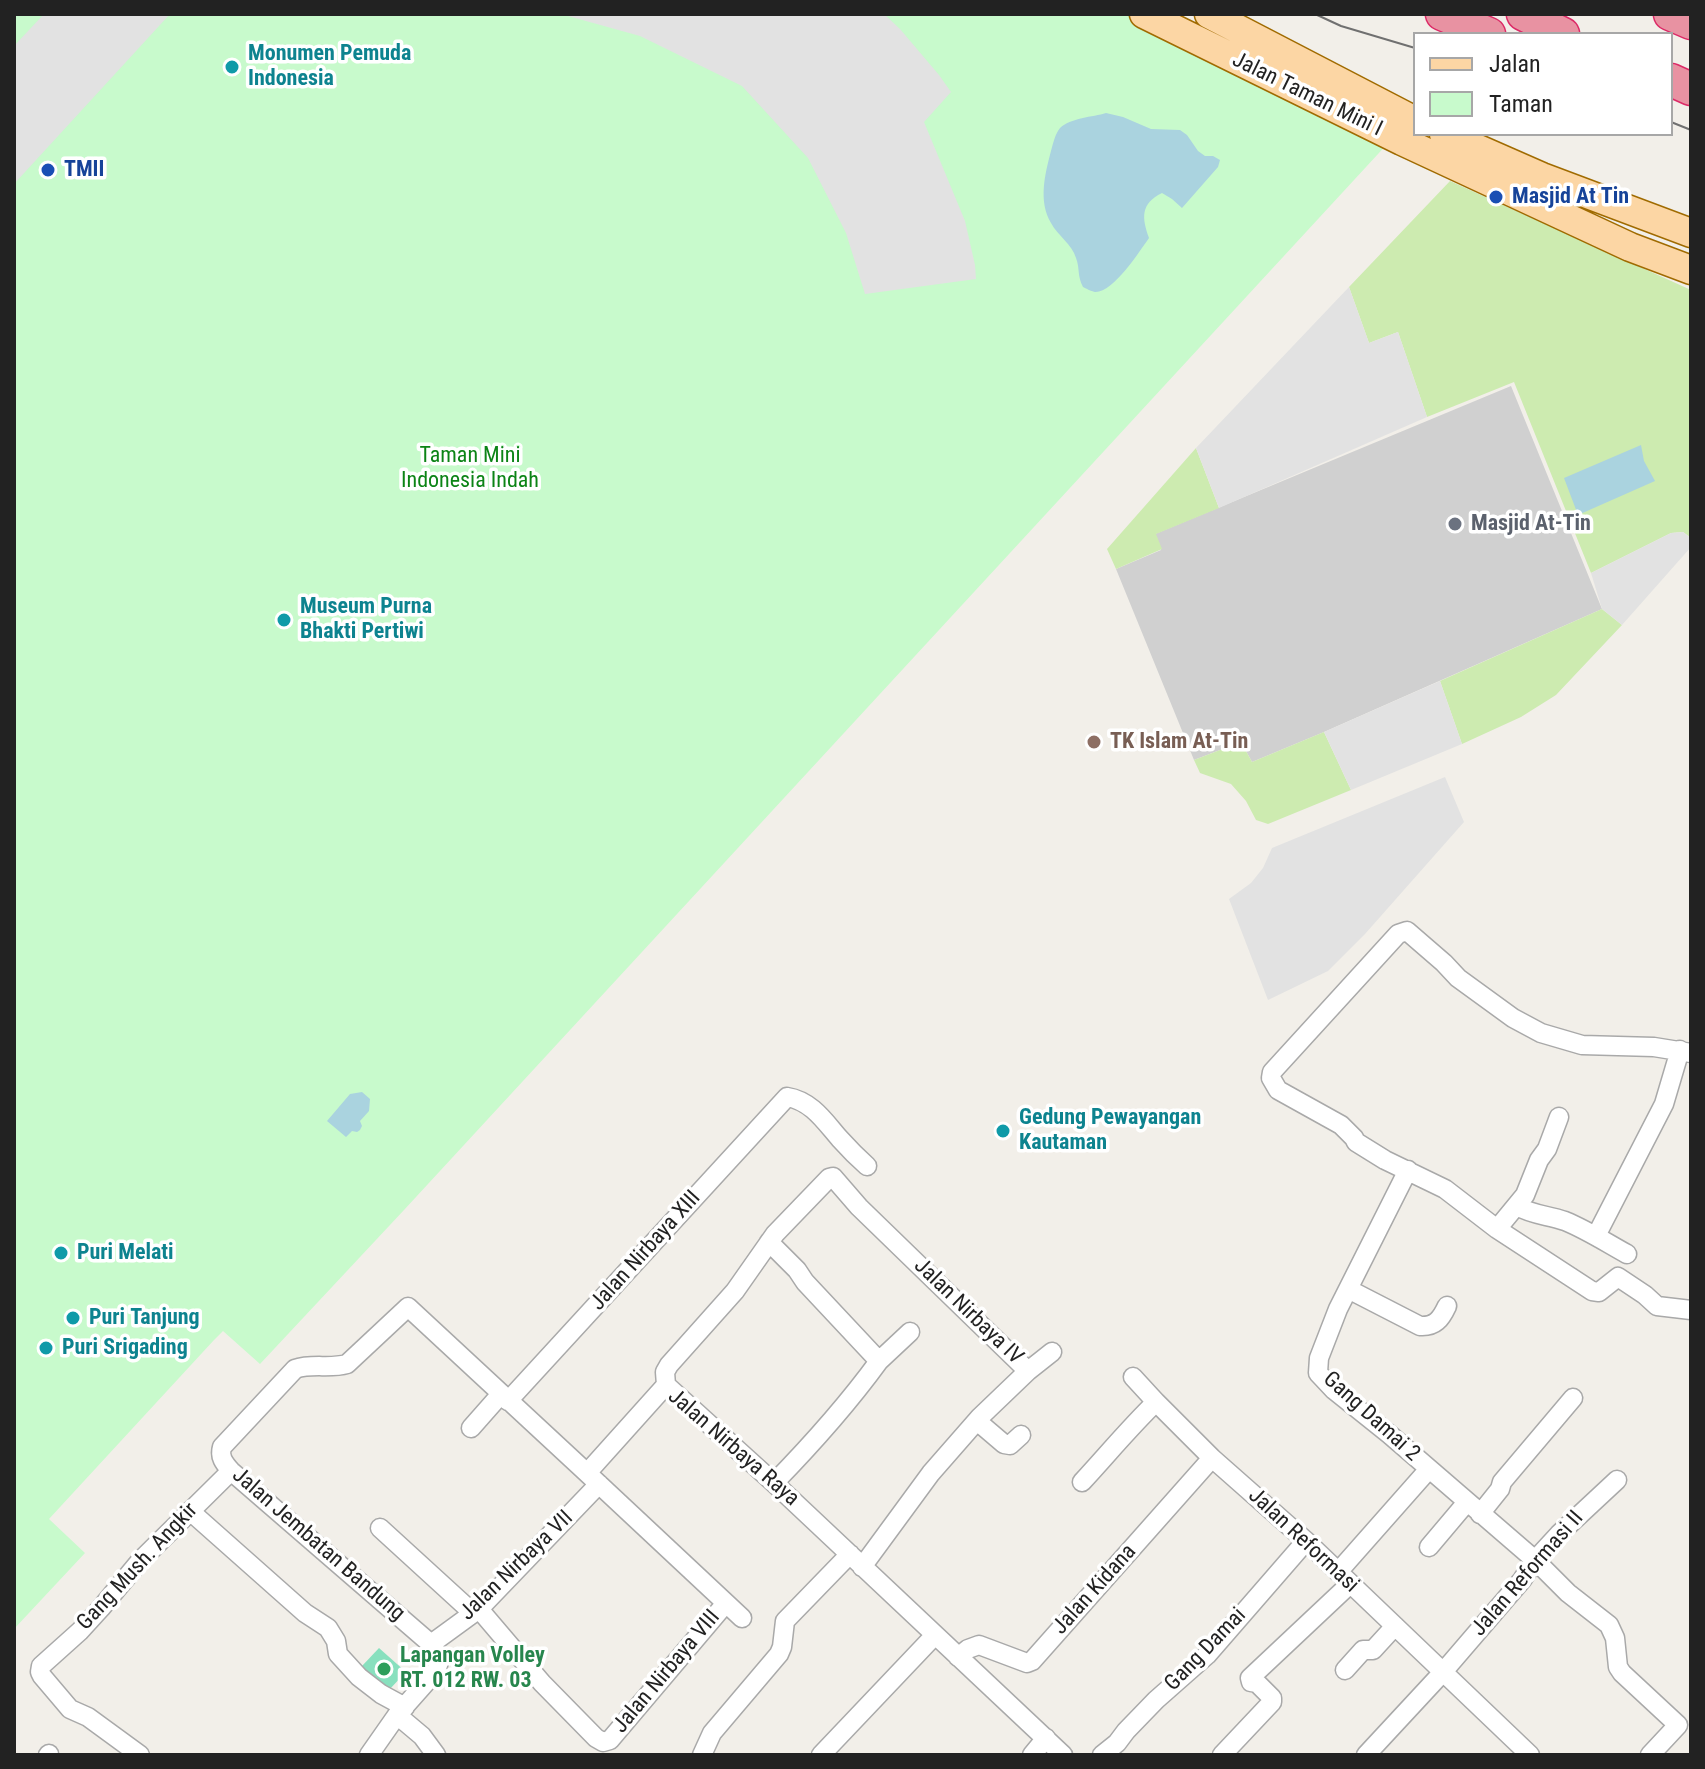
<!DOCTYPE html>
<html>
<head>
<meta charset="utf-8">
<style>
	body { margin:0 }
	#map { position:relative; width:1705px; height:1769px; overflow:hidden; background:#f2efe9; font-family:"Roboto Condensed",sans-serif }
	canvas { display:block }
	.frame { position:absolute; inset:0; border:16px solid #222; pointer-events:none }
	.legend { position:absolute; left:1413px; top:32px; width:260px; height:104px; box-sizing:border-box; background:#fff; border:2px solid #a7a7a7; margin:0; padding:10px 14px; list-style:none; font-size:24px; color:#222 }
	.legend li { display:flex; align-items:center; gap:16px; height:40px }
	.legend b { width:40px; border:2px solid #a7a7a7 }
</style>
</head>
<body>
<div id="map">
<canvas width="1705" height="1769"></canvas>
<div class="frame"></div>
<ul class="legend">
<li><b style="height:10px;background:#fcd6a4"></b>Jalan</li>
<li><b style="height:22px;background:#c8facc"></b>Taman</li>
</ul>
</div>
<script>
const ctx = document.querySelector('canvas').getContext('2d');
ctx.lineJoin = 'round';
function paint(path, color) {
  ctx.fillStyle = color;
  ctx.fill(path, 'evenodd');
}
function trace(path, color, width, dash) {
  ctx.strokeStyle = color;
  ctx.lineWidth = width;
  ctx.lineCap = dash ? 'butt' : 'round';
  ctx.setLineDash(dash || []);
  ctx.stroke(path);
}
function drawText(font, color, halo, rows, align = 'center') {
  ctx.font = font + ' "Roboto Condensed",sans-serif';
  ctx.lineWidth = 7;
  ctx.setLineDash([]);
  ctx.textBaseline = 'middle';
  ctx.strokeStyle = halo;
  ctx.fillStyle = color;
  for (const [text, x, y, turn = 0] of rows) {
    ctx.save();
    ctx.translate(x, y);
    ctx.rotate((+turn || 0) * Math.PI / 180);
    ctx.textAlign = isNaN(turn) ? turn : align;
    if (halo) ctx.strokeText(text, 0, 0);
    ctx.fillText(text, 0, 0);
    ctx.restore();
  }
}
paint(new Path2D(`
	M1511 386 1602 609 1324 732 1252 762 1241 742 1194 760 1116 569 1161 550 1155 534Z`), '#d0d0d0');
paint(new Path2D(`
	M1450 181 1691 290V538L1683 532 1671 533 1591 573 1514 382 1427 417 1398 332 1369 343 1349 287Z
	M1196 448 1219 508 1156 534 1162 549 1116 569 1107 549Z
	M1602 609 1622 625 1556 695 1521 717 1462 744 1440 681Z
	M1324 732 1351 790 1268 824 1256 820 1246 801 1231 784 1200 773 1194 760 1241 742 1252 762Z`), '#cdebb0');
paint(new Path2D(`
	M14 14H1136L1390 141 404 1210 260 1364 223 1331 214 1340 49 1519 85 1553 14 1629Z`), '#c8facc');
paint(new Path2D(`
	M379 1648 406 1672 388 1691 362 1666Z`), '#88e0be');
paint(new Path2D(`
	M44 14H170L14 184V46Z
	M556 14H884L900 29 939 75 951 92 924 122 965 221 975 265 976 279 865 294 846 233 808 158 742 86 640 36 568 16Z
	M1349 287 1369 343 1398 332 1427 417 1219 508 1196 448Z
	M1683 532 1691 538V547L1622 625 1602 609 1591 573 1671 533Z
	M1440 681 1462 744 1351 790 1324 732Z
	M1445 777 1464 822 1365 934 1328 971 1268 1000 1229 899 1251 883 1263 868 1272 848Z`), '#e2e2e2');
paint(new Path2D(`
	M1106 113 1123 117 1151 129 1180 130 1187 135 1198 151 1205 156H1213L1220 160 1218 167 1182 208 1172 199 1162 193C1140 204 1142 218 1149 238 1139 252 1113 293 1095 292 1093 292 1085 288 1083 287 1077 276 1080 268 1076 258 1072 244 1058 236 1051 223 1038 201 1045 174 1051 151 1053 144 1055 134 1060 128 1070 118 1093 117 1106 113Z
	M1641 445 1644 461 1655 481 1578 515 1564 478Z
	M362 1092 370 1099 369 1111 360 1121 362 1126 360 1130 357 1132 352 1131 346 1137 327 1121 350 1094Z`), '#aad3df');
const minor = new Path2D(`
	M1691 1053 1654 1047 1582 1045 1541 1033 1513 1018 1458 978 1444 963 1407 931 1398 934 1272 1072 1271 1078 1278 1090 1341 1125 1354 1138 1356 1142 1385 1160 1445 1189 1497 1229 1592 1291 1599 1292 1618 1277 1645 1295 1657 1306 1691 1310
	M1408 1170 1338 1309 1319 1358 1318 1373 1334 1390 1389 1434 1535 1560 1568 1593 1609 1625 1615 1638 1618 1667 1622 1673 1678 1725
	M1517 1206C1532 1215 1548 1215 1565 1221 1587 1230 1607 1243 1627 1254
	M1497 1229 1525 1195 1539 1160 1547 1149 1559 1117
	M1596 1236 1664 1104 1680 1050
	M769 1242 797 1270 805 1282 879 1361C847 1405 812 1444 774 1483
	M1348 1289 1420 1326C1435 1327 1441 1319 1447 1306
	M879 1361 910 1332
	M1028 1371 1052 1352
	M1133 1377 1156 1402
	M666 1385 665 1372 669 1365 735 1291 775 1234 829 1178 833 1177 859 1207 1028 1371 980 1417 931 1473 862 1567
	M508 1401 787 1097C812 1101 825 1122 840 1139 849 1149 858 1158 867 1166
	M977 1421 1004 1444 1010 1445 1021 1435
	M471 1428 501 1394
	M1082 1482C1107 1455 1130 1427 1156 1402L1212 1458 1306 1541 1530 1755
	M190 1511 305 1613 328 1628 336 1641 338 1654 359 1677 381 1694 405 1707
	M1480 1514 1500 1489 1502 1482 1573 1398
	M380 1528 473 1613
	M1429 1547 1467 1502
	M1338 1572 1429 1469
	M726 1603 742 1618
	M479 1609 542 1683 596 1738 603 1742 610 1740 726 1603 587 1473
	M431 1644 479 1609 599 1484
	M958 1657 968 1649 979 1645 1027 1663 1032 1661 1212 1458
	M1345 1670 1363 1650H1373L1395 1626
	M397 1715 422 1736 436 1755
	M48 1755 49 1754
	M140 1755 88 1717 70 1709 42 1676 40 1672 41 1666 80 1631 101 1608 140 1561 231 1471
	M369 1755 397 1715 436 1671 440 1659 431 1644 231 1471C224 1463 219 1457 222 1447L295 1369C312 1363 330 1369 347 1364L408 1307 587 1473 666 1385 774 1483 1063 1755
	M702 1755 712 1733 779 1654 782 1647 785 1621 850 1554
	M821 1755 935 1635
	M1032 1755 1046 1738
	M1102 1755 1117 1743 1126 1731 1156 1700 1207 1655 1306 1541
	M1222 1755 1272 1702V1698L1257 1683 1251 1682 1250 1678 1350 1584
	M1366 1755 1443 1672 1522 1580 1535 1560 1559 1534 1617 1480
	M1650 1755 1678 1725`);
const primary = new Path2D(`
	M1144 14 1402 141 1630 247 1691 270
	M1209 14 1415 121
	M1444 134 1542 177 1691 233`);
const motorway = new Path2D(`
	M1442 14 1489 34
	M1523 14 1563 34
	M1670 14 1691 23
	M1671 80 1691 89`);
trace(minor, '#a9a9a9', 21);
trace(primary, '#a06b00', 31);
trace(motorway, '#dc2a67', 35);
trace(minor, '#fff', 18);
trace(primary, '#fcd6a4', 28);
trace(motorway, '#e892a2', 32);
trace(new Path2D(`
	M1315 14 1341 26 1415 48
	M1671 122 1691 130`), '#707070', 2);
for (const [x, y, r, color] of [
	[232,67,8,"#0f9aa8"],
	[48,170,8,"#1a4fb4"],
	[1496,197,8,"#1a4fb4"],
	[1455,524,8,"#6b7280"],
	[284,620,8,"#0f9aa8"],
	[1094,742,8,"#8d6e63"],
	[1003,1131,8,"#0f9aa8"],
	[61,1253,8,"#0f9aa8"],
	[73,1318,8,"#0f9aa8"],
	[46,1348,8,"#0f9aa8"],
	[384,1669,8,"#2e9e5b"]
]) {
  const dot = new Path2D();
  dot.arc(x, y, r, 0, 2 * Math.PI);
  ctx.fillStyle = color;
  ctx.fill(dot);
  trace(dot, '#fff', 3);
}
drawText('bold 22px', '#0d838f', '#fff', [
	["Monumen Pemuda",248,54],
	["Indonesia",248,79],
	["Museum Purna",300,607],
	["Bhakti Pertiwi",300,632],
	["Gedung Pewayangan",1019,1118],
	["Kautaman",1019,1143],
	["Puri Melati",77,1253],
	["Puri Tanjung",89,1318],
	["Puri Srigading",62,1348]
], 'left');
drawText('22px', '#222', '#fff', [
	["Jalan Taman Mini I",1307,95,26],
	["Jalan Nirbaya XIII",646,1251,-48],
	["Jalan Nirbaya IV",968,1312,44],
	["Gang Damai 2",1371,1417,42],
	["Jalan Nirbaya Raya",733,1448,41],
	["Jalan Reformasi",1303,1541,43],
	["Jalan Jembatan Bandung",318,1545,41],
	["Jalan Nirbaya VII",517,1566,-44],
	["Gang Mush. Angkir",138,1567,-47],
	["Jalan Reformasi II",1528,1574,-49],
	["Jalan Kidana",1095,1590,-48],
	["Gang Damai",1206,1650,-46],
	["Jalan Nirbaya VIII",667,1672,-50]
]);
drawText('bold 22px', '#164399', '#fff', [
	["TMII",64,170],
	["Masjid At Tin",1512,197]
], 'left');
drawText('22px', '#0c8416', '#fff', [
	["Taman Mini",470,456],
	["Indonesia Indah",470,481]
]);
drawText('bold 22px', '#5b616d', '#fff', [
	["Masjid At-Tin",1471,524]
], 'left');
drawText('bold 22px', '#785e54', '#fff', [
	["TK Islam At-Tin",1110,742]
], 'left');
drawText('bold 22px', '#27864d', '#fff', [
	["Lapangan Volley",400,1656],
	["RT. 012 RW. 03",400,1681]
], 'left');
</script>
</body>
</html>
